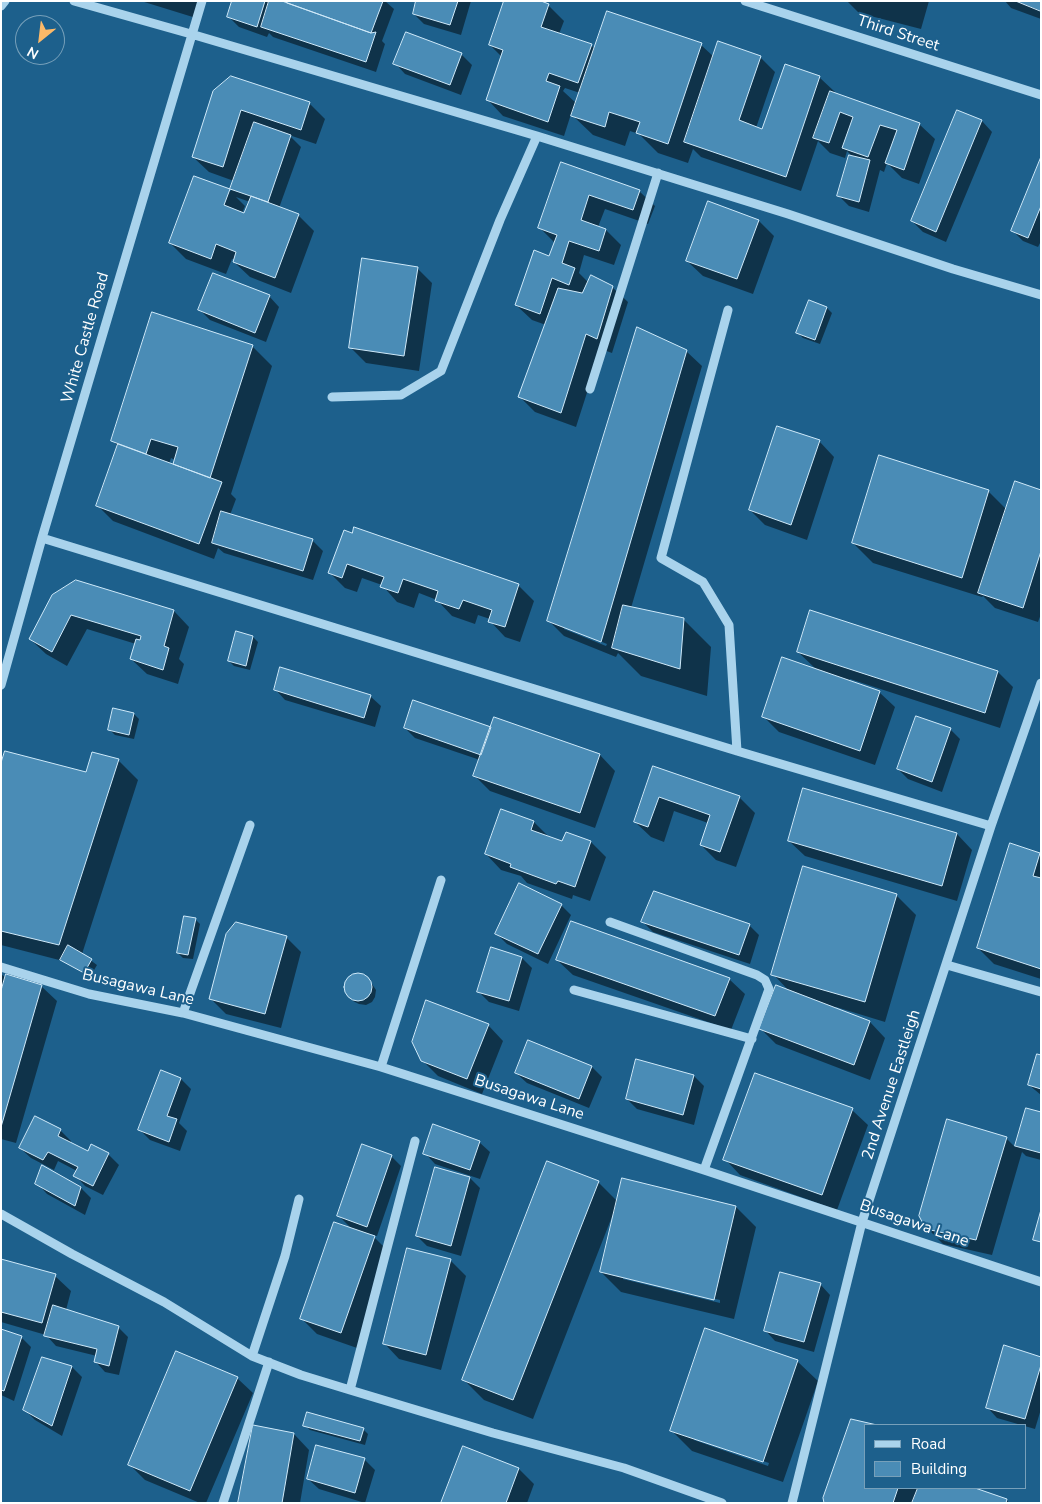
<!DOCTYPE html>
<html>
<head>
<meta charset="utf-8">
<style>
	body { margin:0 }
	#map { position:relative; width:1042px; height:1504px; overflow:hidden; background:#1d608c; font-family:"Nunito Sans",sans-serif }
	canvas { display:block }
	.frame { position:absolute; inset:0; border:2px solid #fff; pointer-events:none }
	.legend { position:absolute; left:864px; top:1424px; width:162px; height:65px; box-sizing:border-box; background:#1d608c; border:1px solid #77a0ba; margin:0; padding:6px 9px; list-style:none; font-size:15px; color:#fff }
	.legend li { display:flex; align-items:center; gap:10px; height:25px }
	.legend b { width:25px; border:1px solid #77a0ba }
	.north { position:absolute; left:15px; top:15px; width:50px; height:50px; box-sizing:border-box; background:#1d608c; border:1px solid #77a0ba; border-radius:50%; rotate:209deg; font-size:14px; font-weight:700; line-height:20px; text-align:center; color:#fff }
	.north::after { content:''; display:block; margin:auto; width:18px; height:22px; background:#fcb968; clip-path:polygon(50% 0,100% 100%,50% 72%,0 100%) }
</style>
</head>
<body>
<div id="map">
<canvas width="1042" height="1504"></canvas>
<div class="frame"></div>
<ul class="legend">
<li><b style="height:6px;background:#a9d3ec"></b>Road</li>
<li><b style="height:14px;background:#4a8cb6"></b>Building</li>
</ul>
<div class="north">N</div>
</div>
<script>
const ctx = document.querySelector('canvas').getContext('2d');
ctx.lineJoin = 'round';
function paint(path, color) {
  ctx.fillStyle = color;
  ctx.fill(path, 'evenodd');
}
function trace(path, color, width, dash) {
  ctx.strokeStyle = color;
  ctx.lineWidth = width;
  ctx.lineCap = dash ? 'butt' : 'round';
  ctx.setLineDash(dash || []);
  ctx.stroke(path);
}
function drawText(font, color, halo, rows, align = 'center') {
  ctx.font = font + ' "Nunito Sans",sans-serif';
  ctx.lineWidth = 4;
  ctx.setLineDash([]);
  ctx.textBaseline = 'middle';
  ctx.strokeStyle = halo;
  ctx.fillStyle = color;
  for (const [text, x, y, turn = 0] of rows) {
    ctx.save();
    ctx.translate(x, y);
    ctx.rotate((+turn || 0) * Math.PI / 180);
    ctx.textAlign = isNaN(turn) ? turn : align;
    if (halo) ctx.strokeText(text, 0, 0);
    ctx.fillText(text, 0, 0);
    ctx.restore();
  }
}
paint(new Path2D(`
	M141 1H202L196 18Z
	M234 1H279L288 5 289 1H385L394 9 382 41 385 44 376 72 273 37 269 33 267 37 239 27 229 17Z
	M418 1H471L461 35 424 24 414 14Z
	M847 1H929L921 29 859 13Z
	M1005 1H1041V19L1011 8Z
	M548 5 564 21 559 34 591 45 595 49 701 45 714 57H760L775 72 756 128 763 130 819 77 835 92 834 94 919 124 935 139 919 184 902 178 887 163 884 172 880 170 869 212 849 206 839 196 853 157 847 151 845 158 830 153 818 141 801 191 701 157 693 149 688 163 658 153 639 134 630 131 625 146 593 135 571 114 564 136 503 116 488 100 502 57 490 45ZM565 88 580 93 577 104 563 91Z
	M461 54 472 65 461 95 405 74 395 63Z
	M214 92 309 103 325 119 316 144 289 135 301 147 279 208 298 215 314 231 291 293 250 277 234 262 235 260 232 259 226 274 186 259 170 243 195 177 231 191 234 181 209 172 193 157ZM236 197 250 202 245 215 242 213 245 206Z
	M958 111 982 121 992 132 946 242 923 232 912 221Z
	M1041 161V241L1038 247 1023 241 1013 231Z
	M562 164 639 191 655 206 648 224 605 209 598 227 606 230 621 245 614 265 584 255 579 273 588 282 612 287 628 302 612 353 601 349 576 427 535 412 520 397 546 325 532 320 516 305 550 258 555 243 540 228Z
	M709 203 759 221 774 236 753 294 703 276 687 261Z
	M417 268 432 283 419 371 366 363 350 347Z
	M269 296 279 307 266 342 210 320 200 310Z
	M809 302 827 308 832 313 820 344 803 338 798 333Z
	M252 346 272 366 231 494 236 499 230 515 312 540 323 551 313 580 224 553 218 548 214 559 113 521 97 505 119 447 113 441ZM171 458 175 460 174 464 178 467 169 464Z
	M686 351 702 366 631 608 683 619 711 647 707 696 641 676 618 653 616 657 564 636 548 620ZM564 626 607 644 606 646 564 629Z
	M819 441 834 457 807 540 765 525 750 510Z
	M988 491 1007 510 1041 491V614L1038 622 995 608 983 596 982 597 873 563 853 543Z
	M355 529 519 586 534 601 520 642 505 637 490 621V619L478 615 475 624 452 616 437 600 419 593 414 608 397 602 382 585 362 578 357 592 345 588 330 573 353 535Z
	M76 582 174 611 189 627 179 659 184 664 178 684 147 674 131 659 136 644 87 629 67 666 46 654 30 639Z
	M253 637 258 642 250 670 234 666 229 661Z
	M798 652 998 672 1013 687 1000 728 850 679 849 681 879 692 895 707 875 765 779 732 764 717 817 670Z
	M275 689 370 696 381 706 375 727 285 700Z
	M134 714 139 719 134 739 115 735 110 730Z
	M495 719 600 755 615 771 595 828 490 791 475 776 480 760 415 738 405 728H491Z
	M950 729 960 739 942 792 908 779 898 769Z
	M118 760 138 780 82 954 97 965 90 977 63 961 1 945V767L86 774Z
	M654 768 739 797 755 813 736 867 716 860 701 845 708 823 674 811 664 842 651 837 635 822Z
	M534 822 549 837 563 843 591 842 606 857 590 901 573 895 572 899 527 883 521 876 501 870 486 854Z
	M957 834 972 850 957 901 805 856 789 841Z
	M1040 854 1041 855V979L994 964 978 948Z
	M896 895 916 915 885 1022 836 1007 835 1009 870 1022 885 1038 870 1080 776 1044 761 1029 790 992 773 974Z
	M561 905 571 915 548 964 507 944 497 934Z
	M195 919 200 924 193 959 183 958 178 953Z
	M643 922 749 925 759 935 750 964 653 932Z
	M286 937 301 952 281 1028 226 1014 210 998Z
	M522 958 532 968 519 1011 489 1002 479 992Z
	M557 960 729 979 745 994 731 1030 573 975Z
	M1 974 6 978 41 986 57 1001 16 1143 1 1139Z
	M355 974 362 975 368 978 376 990 375 997 372 1002 366 1005 359 1004 353 1001 345 989V982L349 977Z
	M488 1025 503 1041 482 1094 438 1076 422 1060Z
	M529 1042 592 1067 602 1077 589 1108 527 1083 516 1073Z
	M1041 1057V1095L1029 1085Z
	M637 1061 694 1076 704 1086 694 1125 637 1109 627 1099Z
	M161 1071 181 1079 191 1089 179 1123 187 1131 180 1151 150 1140 140 1130Z
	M1027 1109 1041 1114V1160L1026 1156 1022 1152 992 1255 943 1244 927 1228 1006 1138 1015 1147Z
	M852 1110 868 1125 837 1210 740 1175 725 1159Z
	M60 1130 71 1141 70 1143 88 1153 108 1154 119 1165 103 1195 85 1186 75 1175 77 1171 58 1161 54 1170 31 1158 20 1148Z
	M479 1142 490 1152 480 1179 435 1164 425 1153Z
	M391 1156 401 1166 377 1236 371 1234 390 1253 357 1348 317 1334 302 1319 353 1230 339 1216Z
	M469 1177 480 1188 461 1256 427 1246 417 1236Z
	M623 1179 736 1207 756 1227 734 1319 621 1292 601 1272 615 1214H613L533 1419 484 1400 464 1380 598 1182 618 1202ZM623 1277 720 1300V1303L623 1279Z
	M37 1183 81 1188 91 1198 85 1215 47 1194Z
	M1 1260 55 1276 71 1291 66 1310 118 1327 128 1337 119 1375 105 1372 95 1361 97 1356 56 1346 46 1335 1 1322Z
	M450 1260 466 1276 441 1370 399 1359 384 1343Z
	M820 1284 830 1295 814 1352 775 1341 765 1330Z
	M1 1330 21 1337 31 1347 14 1401 1 1395Z
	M43 1358 72 1367 82 1377 62 1436 35 1420 25 1410Z
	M1041 1358V1409L1035 1429 997 1418 987 1407Z
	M797 1361 818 1381 783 1482 692 1451 672 1431ZM694 1438 769 1463 768 1466 694 1440Z
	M237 1378 253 1393 206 1503H200L145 1480 130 1465Z
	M852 1420 872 1425H866V1488H972L1007 1500 1009 1503H825Z
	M305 1425 363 1429 368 1434 365 1445 310 1430Z
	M254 1427 294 1434 309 1450 300 1503H239Z
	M463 1447 519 1469 534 1484 527 1503H442Z
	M364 1459 375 1470 365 1503 319 1489 308 1479Z`), '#0007');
const building = new Path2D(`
	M232 1H265L257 27 227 17Z
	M269 1H282L371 33 376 32 366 62 261 27Z
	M287 1H383L371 33 287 3Z
	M416 1H458L450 25 413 14Z
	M504 1H541L549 4 541 27 592 44 578 83 549 73 546 81 560 86 548 122 486 100 503 50 489 45Z
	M1016 1H1041V11Z
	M607 11 702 43 668 144 636 133 640 122 609 112 605 127 571 116Z
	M406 32 462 53 450 85 393 64Z
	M718 41 761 56 739 120 762 129 785 64 820 76 786 177 684 142Z
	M231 76 310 102 301 130 241 110 223 167 192 157 213 91Z
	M830 91 920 123 904 170 885 163 897 130 880 125 868 157 842 148 853 117 840 112 829 143 813 138Z
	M957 110 982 120 936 232 911 221Z
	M254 122 291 135 268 202 230 189Z
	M849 155 870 160 859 202 837 196Z
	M1041 157V206L1028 238 1011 231Z
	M561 162 640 190 633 210 589 195 581 220 606 229 599 251 569 241 562 263 575 268 569 285 552 278 540 314 515 305 534 250 549 256 557 235 538 228Z
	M194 176 230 189 224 205 244 213 251 196 299 214 275 278 233 262 236 252 216 244 211 259 169 243Z
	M708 201 759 220 737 279 686 261Z
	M362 258 418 267 404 356 349 348Z
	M213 273 270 295 255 333 198 310Z
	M591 275 613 286 597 339 586 334 561 413 518 397 558 288 582 293Z
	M809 300 827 307 815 340 796 333Z
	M152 312 253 345 210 478 173 464 178 447 151 439 146 454 111 441Z
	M637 327 687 350 601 642 547 621Z
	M777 426 820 440 791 525 749 510Z
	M118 444 222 482 199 544 96 506Z
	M879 455 989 490 962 578 852 543Z
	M1015 481 1041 490V551L1023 608 978 593Z
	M221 511 313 539 303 571 212 543Z
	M354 527 519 584 505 627 488 622 492 610 463 600 459 609 435 601 438 591 403 579 398 593 380 587 384 577 347 564 342 578 328 573 344 530 352 533Z
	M76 580 174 610 164 646 169 648 163 670 130 659 136 639 140 640 141 636 71 615 52 652 29 639 52 595Z
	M623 605 684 618 680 669 612 648Z
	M810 610 998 671 985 713 797 652Z
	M236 631 253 636 246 666 228 661Z
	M782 657 880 691 860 751 762 717Z
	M280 667 371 695 364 718 274 690Z
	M413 700 491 727 481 755 404 728Z
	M113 708 134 713 129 735 108 730Z
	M916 716 951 728 932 782 897 769Z
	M494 717 600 754 580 813 473 776Z
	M5 751 86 772 92 752 119 759 59 945 1 931V763Z
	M653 766 740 796 720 852 700 845 710 815 659 797 648 827 634 822Z
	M803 788 957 833 942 886 788 841Z
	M501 809 534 821 531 830 562 841 566 832 591 841 575 887 558 881 556 884 510 867 511 864 485 854Z
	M1010 843 1040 853 1033 876 1041 878V969L977 948Z
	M803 866 897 894 865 1002 771 975Z
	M519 883 562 904 538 954 495 934Z
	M654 891 750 924 739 955 641 922Z
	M184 916 196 918 188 955 177 953Z
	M571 921 730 978 715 1016 556 960Z
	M236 922 287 936 265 1014 209 999 226 934Z
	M68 945 92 959 84 973 60 960Z
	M491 947 522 957 509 1001 477 992Z
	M344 987a14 14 0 1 1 28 0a14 14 0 1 1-28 0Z
	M6 974 42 985 1 1127V991Z
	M776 985 870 1021 854 1065 759 1029Z
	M426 1000 489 1024 467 1079 421 1061 412 1042Z
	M528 1040 592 1066 579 1099 515 1073Z
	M1037 1054 1041 1055V1089L1028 1085Z
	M636 1059 694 1075 683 1115 626 1099Z
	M161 1070 181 1078 167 1116 177 1119 169 1142 138 1130Z
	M755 1073 853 1108 822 1195 723 1160Z
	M1026 1108 1041 1112V1153L1015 1146Z
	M35 1116 61 1129 58 1136 88 1151 91 1144 109 1153 93 1186 73 1176 78 1167 48 1152 43 1160 19 1148Z
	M947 1119 1007 1137 976 1240 926 1229 919 1216Z
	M433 1124 480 1141 470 1170 423 1154Z
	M362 1144 392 1155 367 1227 337 1216Z
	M547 1161 599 1181 513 1400 462 1380Z
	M42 1165 81 1187 75 1206 35 1184Z
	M435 1167 470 1177 451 1246 416 1236Z
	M622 1178 736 1206 714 1300 600 1272Z
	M1041 1210V1242L1033 1240Z
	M334 1222 375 1236 341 1333 300 1319Z
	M407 1248 451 1259 426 1355 383 1344Z
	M1 1259 56 1274 42 1323 1 1312Z
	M780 1272 821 1283 804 1342 764 1331Z
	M53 1305 119 1326 109 1366 94 1362 97 1349 44 1336Z
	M705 1328 798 1360 763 1462 670 1431Z
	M1 1329 22 1336 4 1391 1 1390Z
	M1004 1345 1041 1357V1365L1025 1419 986 1408Z
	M176 1351 238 1377 190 1491 128 1465Z
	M42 1357 72 1366 52 1426 23 1410Z
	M307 1412 364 1428 360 1441 303 1426Z
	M851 1419 877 1425H866V1488H898L893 1503H824L823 1498Z
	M253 1425 294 1433 282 1503H238Z
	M316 1445 365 1458 355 1493 307 1479Z
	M463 1446 519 1468 506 1503H441Z
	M918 1488H975L1007 1499 1006 1503H912Z`);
paint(building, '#4a8cb6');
trace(building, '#cfe9f9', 1);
trace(new Path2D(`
	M74 1 191 34 537 136 788 214 953 269 1041 295
	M745 1 1041 95
	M1 6 5 1
	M728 310 661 558 703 582 729 625 737 751
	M590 389 658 173
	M332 397 401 395 441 371 500 220 537 136
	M42 538 737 751 991 826
	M1 685 42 538 202 1
	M610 922 757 975 765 980 769 989 704 1170
	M947 965 1041 992
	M1 967 89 994 183 1013 381 1067 704 1170 1041 1282
	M574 990 752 1039
	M183 1013 250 825
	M381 1067 441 880
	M1 1214 72 1254 164 1302 252 1356 301 1375 350 1390 493 1433 624 1468 722 1503
	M252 1356 285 1256 299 1199
	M350 1390 415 1141
	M223 1503 269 1362
	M792 1503 862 1222 991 826 1041 683`), '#a9d3ec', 9);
drawText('16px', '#fff', '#1d608c', [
	["Third Street",898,34,18],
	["White Castle Road",86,338,-74],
	["Busagawa Lane",138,988,13],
	["2nd Avenue Eastleigh",892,1085,-72],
	["Busagawa Lane",529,1098,18],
	["Busagawa Lane",914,1224,19]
]);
</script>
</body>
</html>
